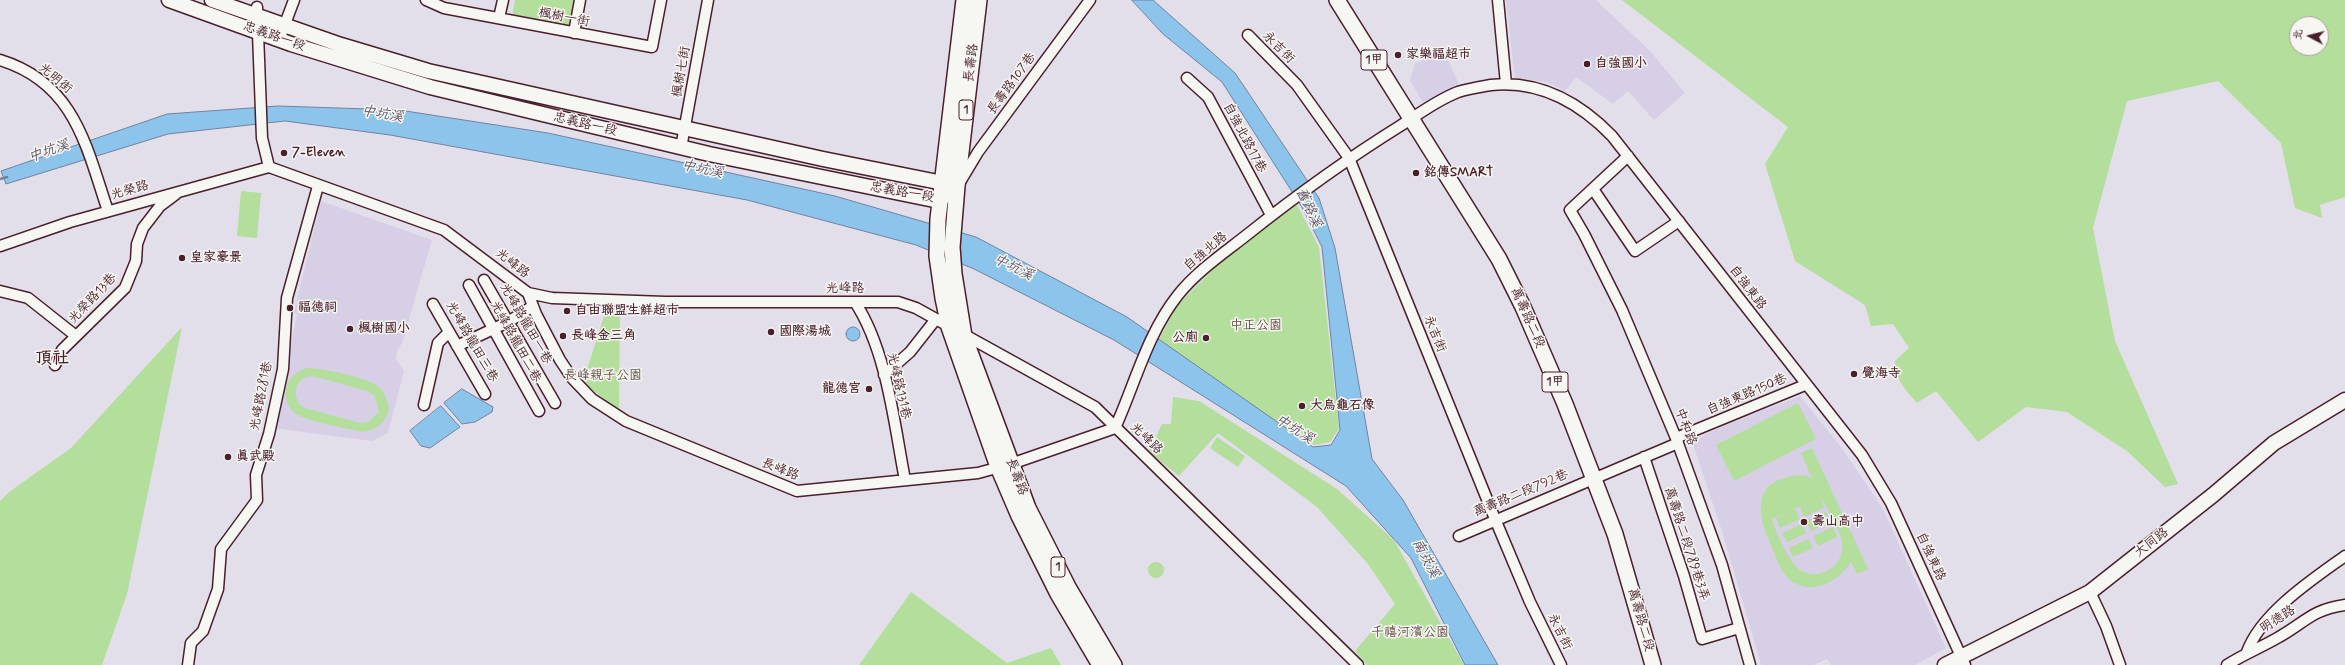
<!DOCTYPE html>
<html>
<head>
<meta charset="utf-8">
<style>
	body { margin:0 }
	#map { position:relative; width:2345px; height:665px; overflow:hidden; background:#e3dfea; font-family:Mynerve,"LXGW WenKai TC",sans-serif }
	canvas { display:block }
	.north { position:absolute; left:2289px; top:16px; width:40px; height:40px; box-sizing:border-box; background:#f6f6f2; border:1px solid #b1a0a2; border-radius:50%; rotate:277deg; font-size:11px; font-weight:700; line-height:16px; text-align:center; color:#4a1f2b }
	.north::after { content:''; display:block; margin:auto; width:14px; height:18px; background:#4a1f2b; clip-path:polygon(50% 0,100% 100%,50% 72%,0 100%) }
</style>
</head>
<body>
<div id="map">
<canvas width="2345" height="665"></canvas>
<div class="north">北</div>
</div>
<script>
const ctx = document.querySelector('canvas').getContext('2d');
ctx.lineJoin = 'round';
function paint(path, color) {
  ctx.fillStyle = color;
  ctx.fill(path, 'evenodd');
}
function trace(path, color, width, dash) {
  ctx.strokeStyle = color;
  ctx.lineWidth = width;
  ctx.lineCap = dash ? 'butt' : 'round';
  ctx.setLineDash(dash || []);
  ctx.stroke(path);
}
function drawText(font, color, halo, rows, align = 'center') {
  ctx.font = font + ' Mynerve,"LXGW WenKai TC",sans-serif';
  ctx.lineWidth = 3;
  ctx.setLineDash([]);
  ctx.textBaseline = 'middle';
  ctx.strokeStyle = halo;
  ctx.fillStyle = color;
  for (const [text, x, y, turn = 0] of rows) {
    ctx.save();
    ctx.translate(x, y);
    ctx.rotate((+turn || 0) * Math.PI / 180);
    ctx.textAlign = isNaN(turn) ? turn : align;
    if (halo) ctx.strokeText(text, 0, 0);
    ctx.fillText(text, 0, 0);
    ctx.restore();
  }
}
paint(new Path2D(`
	M1506 0H1596L1651 52 1685 93 1654 120 1628 91 1613 104 1576 77 1565 91 1547 82 1515 78Z
	M1436 52 1445 54 1459 84 1423 103 1410 80 1415 64Z
	M321 201 432 240 402 343 397 351 396 359 404 371 388 433 372 441 273 428 297 315 294 312Z
	M1800 396 1841 447 1883 509 1946 648 1915 665H1831L1827 659 1814 665H1761L1723 534 1692 441 1728 424Z`), '#d6cfe5');
paint(new Path2D(`
	M515 0H577L571 28 512 17Z
	M1622 0H2345V197L2320 205 2322 218 2295 208 2281 143 2218 81 2127 101 2093 228 2115 341 2178 484 2165 487 2127 451 2067 412 2026 407 1978 442 1936 391 1917 403C1906 390 1895 380 1895 361L1909 348 1893 324 1871 326 1865 305 1795 261 1765 164 1788 127ZM2297 24H2321V48H2297Z
	M241 191 261 193 257 238 237 236Z
	M1296 203 1319 247 1339 429 1330 442 1314 445 1155 347 1176 307 1222 260Z
	M605 313 620 314 619 411 583 382Z
	M182 327 127 594 102 665H0V501L9 492 71 448Z
	M307 368C322 368 372 378 381 389 386 395 388 403 389 410 384 424 377 430 362 432 346 428 311 422 298 415 289 410 284 399 286 389 288 377 297 372 307 368ZM313 376 367 391 375 396 379 412 368 422 360 423 305 408 298 403C293 389 297 377 313 376Z
	M1173 397 1199 401 1337 489 1394 540 1464 665H1367L1355 651 1395 604 1368 564 1317 507 1218 433 1179 476 1149 452 1162 424H1171Z
	M1798 403 1816 439 1734 481 1716 445Z
	M1217 437 1245 456 1238 467 1210 448Z
	M1812 448 1868 569 1857 574 1851 562C1838 582 1811 597 1789 579 1780 571 1776 557 1772 547 1761 523 1749 487 1785 478 1794 475 1803 474 1812 478L1801 453ZM1821 497C1828 510 1837 525 1841 538 1849 563 1821 583 1800 570 1790 564 1775 531 1772 519L1810 502 1800 507 1804 517 1824 508Z
	M1795 509 1800 519 1780 528 1776 518Z
	M1826 512 1830 522 1811 531 1806 521Z
	M1802 524 1806 533 1787 542 1782 533Z
	M1833 527 1837 537 1818 546 1813 536Z
	M1808 539 1813 548 1793 557 1789 548Z
	M1148 570a8 8 0 1 1 16 0a8 8 0 1 1-16 0Z
	M911 592 1007 663 1051 648 1061 665H859Z`), '#b3de9b');
const water = new Path2D(`
	M1132 0H1153L1235 73 1319 198 1335 248 1372 459 1403 500 1498 665H1465L1411 558 1346 486 1114 340 974 269 916 245 747 200 390 135 285 121 168 134 6 184 1 171 167 114 278 106 399 110 548 133 835 196 976 237 1127 317 1313 447 1331 445 1340 430 1322 247 1303 209 1222 82 1163 34Z
	M846 334a7 7 0 1 1 14 0a7 7 0 1 1-14 0Z
	M462 389 493 407 492 412 475 422 462 424 444 403Z
	M441 406 460 427 430 448 421 446 410 431Z`);
paint(water, '#8dc4ec');
trace(water, '#72829f', 1);
trace(new Path2D(`
	M0 179 7 177`), '#72829f', 2.5);
const street = new Path2D(`
	M426 0 444 8 652 47 661 0
	M1498 0 1506 84
	M257 7 262 138 269 167 444 230 528 293 552 298 665 302H898L916 308 1095 407 1358 665
	M499 18 503 0
	M574 33 580 0
	M1248 35 1297 85 1349 158 1495 519 1530 602 1561 665
	M279 40 294 0
	M0 60C75 83 86 146 108 211
	M1187 78 1208 97 1271 215
	M681 148 708 0
	M1628 156 1570 210 1584 234 1622 310 1676 438 1722 565 1750 665
	M960 182 978 152 1090 0
	M1593 189 1635 251 1679 221
	M0 246 70 222 269 167
	M484 280 555 403
	M469 285 539 411
	M0 291 28 298 76 336
	M528 293 536 314 560 360 572 378 592 399 626 421 797 491 978 473 1011 464 1115 428
	M855 302C887 351 894 423 905 480
	M433 304 485 394
	M457 346 508 322 533 306
	M55 365 62 350 125 288 136 261 137 244 143 228 160 206 176 194
	M884 375 910 352 936 319
	M424 405 438 343 449 332
	M1115 428C1135 384 1147 334 1178 295 1197 271 1224 253 1248 234 1297 195 1347 159 1400 126 1419 114 1437 100 1458 92 1468 89 1480 87 1491 85 1539 80 1579 102 1612 136L1862 455 1891 503 1965 665
	M1676 438 1805 385
	M1644 457 1684 576 1702 639 1739 628
	M1459 536 1678 443
	M2090 592 2106 626 2120 665
	M2247 652C2261 613 2313 579 2345 556
	M188 665 191 643 203 631 218 589 221 549 257 500 256 475 269 434 283 369 287 298 318 186
	M2227 665C2244 654 2262 647 2279 637 2306 622 2311 610 2345 605`);
const secondary = new Path2D(`
	M169 0 291 44 430 87 709 154 939 201 949 192
	M212 0 341 45 428 71 823 159 953 185
	M1945 665 2090 592 2213 495 2274 443 2345 400`);
const primary = new Path2D(`
	M964 0 938 219 937 256 943 298 949 327 998 467 1019 516 1058 594 1100 665
	M979 0 957 186 952 247 954 274 964 336 1028 508 1068 587 1114 665
	M1337 0 1499 259 1523 307 1565 404 1615 534 1653 665`);
trace(street, '#4a1f2b', 13);
trace(secondary, '#4a1f2b', 17);
trace(primary, '#4a1f2b', 18);
trace(street, '#f6f6f2', 10);
trace(secondary, '#f6f6f2', 14);
trace(primary, '#f6f6f2', 15);
for (const [x, y, r, color] of [
	[1398,55,4,"#4a1f2b"],
	[1587,64,4,"#4a1f2b"],
	[284,153,4,"#4a1f2b"],
	[1416,173,4,"#4a1f2b"],
	[182,258,4,"#4a1f2b"],
	[290,308,4,"#4a1f2b"],
	[567,311,4,"#4a1f2b"],
	[350,329,4,"#4a1f2b"],
	[771,332,4,"#4a1f2b"],
	[563,336,4,"#4a1f2b"],
	[1206,338,4,"#4a1f2b"],
	[1854,374,4,"#4a1f2b"],
	[869,389,4,"#4a1f2b"],
	[1302,406,4,"#4a1f2b"],
	[228,457,4,"#4a1f2b"],
	[1804,522,4,"#4a1f2b"]
]) {
  const dot = new Path2D();
  dot.arc(x, y, r, 0, 2 * Math.PI);
  ctx.fillStyle = color;
  ctx.fill(dot);
  trace(dot, '#f6f6f2', 1.5);
}
for (const [x, y, w] of [
	[1374,60,26],
	[966,110,14],
	[1555,382,26],
	[1058,567,14]
]) {
  const box = new Path2D();
  box.roundRect(x - w / 2, y - 10, w, 20, 3);
  ctx.fillStyle = '#f6f6f2';
  ctx.fill(box);
  trace(box, '#4a1f2b', 1);
}
drawText('bold 12px', '#4a1f2b', null, [
	["1甲",1374,60],
	["1",966,110],
	["1甲",1555,382],
	["1",1058,567]
]);
drawText('13px', '#4a1f2b', '#f6f6f2', [
	["楓樹一街",564,18,11],
	["忠義路一段",274,37,19],
	["永吉街",1278,48,45],
	["長壽路",972,63,-83],
	["楓樹七街",682,72,-80],
	["光明街",55,79,40],
	["長壽路107巷",1012,84,-54],
	["忠義路一段",585,125,13],
	["自強北路17巷",1244,138,62],
	["光榮路",130,191,-16],
	["忠義路一段",902,193,10],
	["自強北路",1206,252,-40],
	["光峰路",512,264,38],
	["自強東路",1747,288,53],
	["光峰路",845,289],
	["光榮路13巷",93,299,-47],
	["萬壽路二段",1527,318,66],
	["光峰路龍田一巷",525,324,60],
	["永吉街",1434,334,68],
	["光峰路龍田三巷",471,342,60],
	["光峰路龍田二巷",515,342,61],
	["光峰路131巷",898,386,77],
	["自強東路150巷",1747,395,-23],
	["光峰路281巷",262,396,-79],
	["中和路",1685,427,69],
	["光峰路",1146,439,44],
	["長峰路",780,470,21],
	["長壽路",1016,477,69],
	["萬壽路二段792巷",1521,494,-23],
	["大同路",2152,543,-38],
	["萬壽路二段789巷3弄",1686,544,72],
	["自強東路",1930,557,65],
	["萬壽路二段",1640,620,74],
	["明德路",2278,620,-32],
	["永吉街",1559,632,64]
]);
drawText('bold 13px', '#4a1f2b', '#f6f6f2', [
	["家樂福超市",1406,55],
	["自強國小",1595,64],
	["7-Eleven",292,153],
	["銘傳SMART",1424,173],
	["皇家豪景",190,258],
	["福德祠",298,308],
	["自由聯盟生鮮超市",575,311],
	["楓樹國小",358,329],
	["國際湯城",779,332],
	["長峰金三角",571,336],
	["公廁",1198,338,"right"],
	["覺海寺",1862,374],
	["龍德宮",861,389,"right"],
	["大烏龜石像",1310,406],
	["真武殿",236,457],
	["壽山高中",1812,522]
], 'left');
drawText('13px', '#644f47', '#f6f6f2', [
	["中正公園",1256,326],
	["長峰親子公園",603,376],
	["千禧河濱公園",1410,633]
]);
drawText('italic 14px', '#5e5165', '#f6f6f2', [
	["中坑溪",382,115,9],
	["中坑溪",49,152,-19],
	["中坑溪",702,170,12],
	["舊路溪",1308,208,65],
	["中坑溪",1013,268,26],
	["中坑溪",1294,430,32],
	["南崁溪",1425,559,62]
]);
drawText('bold 17px', '#4a1f2b', '#f6f6f2', [
	["頂社",52,359]
]);
</script>
</body>
</html>
